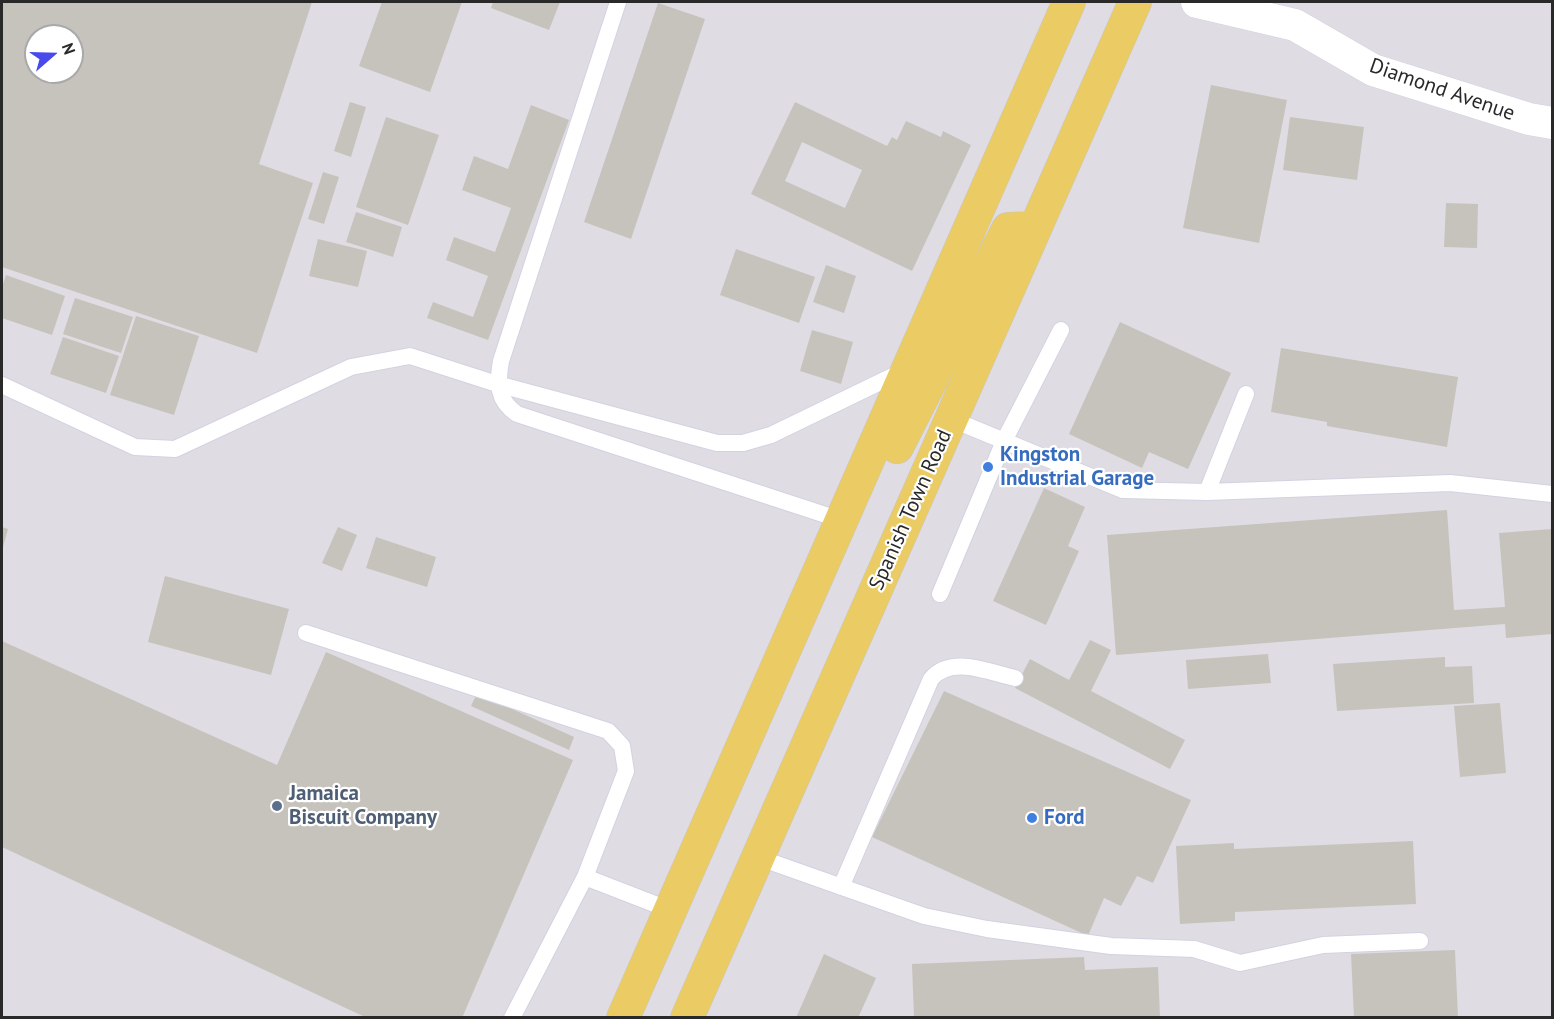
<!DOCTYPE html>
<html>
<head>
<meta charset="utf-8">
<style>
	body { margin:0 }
	#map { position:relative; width:1554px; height:1019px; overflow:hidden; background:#eae7dc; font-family:"PT Sans",sans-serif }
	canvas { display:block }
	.frame { position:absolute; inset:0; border:3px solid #292929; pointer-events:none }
	.north { position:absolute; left:24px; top:24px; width:60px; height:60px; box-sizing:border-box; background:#fff; border:2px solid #a9a9a9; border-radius:50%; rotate:70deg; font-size:16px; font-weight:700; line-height:24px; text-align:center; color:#292929 }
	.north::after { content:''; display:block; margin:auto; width:21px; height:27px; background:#494aeb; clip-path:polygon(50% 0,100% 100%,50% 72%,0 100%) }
</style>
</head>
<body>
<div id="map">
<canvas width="1554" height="1019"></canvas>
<div class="frame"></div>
<div class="north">N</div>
</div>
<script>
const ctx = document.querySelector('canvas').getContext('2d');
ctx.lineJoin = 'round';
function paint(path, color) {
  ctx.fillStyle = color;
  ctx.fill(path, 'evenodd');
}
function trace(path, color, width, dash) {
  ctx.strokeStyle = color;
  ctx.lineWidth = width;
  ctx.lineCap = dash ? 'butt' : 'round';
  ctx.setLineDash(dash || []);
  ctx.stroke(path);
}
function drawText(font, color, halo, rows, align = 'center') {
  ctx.font = font + ' "PT Sans",sans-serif';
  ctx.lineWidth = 4.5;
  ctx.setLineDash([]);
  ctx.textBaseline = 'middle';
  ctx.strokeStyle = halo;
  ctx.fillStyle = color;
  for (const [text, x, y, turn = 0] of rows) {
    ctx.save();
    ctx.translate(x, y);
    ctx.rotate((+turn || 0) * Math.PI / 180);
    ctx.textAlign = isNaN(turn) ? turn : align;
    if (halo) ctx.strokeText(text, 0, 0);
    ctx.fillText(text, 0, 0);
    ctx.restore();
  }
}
paint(new Path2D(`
	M2 2H1552V1017H2ZM36 36H72V72H36Z`), '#e0dce3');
paint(new Path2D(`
	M2 2H312L259 164 313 183 257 353 2 267ZM36 36H72V72H36Z
	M382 2H462L430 92 359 66Z
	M493 2H560L549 30 491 8Z
	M658 3 705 19 631 239 584 222Z
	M1211 85 1287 100 1259 243 1183 228Z
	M350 102 366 107 351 157 334 151Z
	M795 102 887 146 892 137 897 140 906 121 941 137 943 131 971 145 912 271 751 194ZM802 142 862 170 845 208 785 181Z
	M531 105 569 120 488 340 427 318 433 302 473 317 488 276 446 260 454 237 495 252 511 208 462 190 474 156 508 169Z
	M386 117 439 135 408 225 356 207Z
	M1290 117 1364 127 1357 180 1283 170Z
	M323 172 339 177 324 224 308 219Z
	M1446 203 1478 204 1477 248 1444 247Z
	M356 212 402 227 393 257 346 242Z
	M318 239 367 251 358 287 309 276Z
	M736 249 815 277 799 323 720 295Z
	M826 265 856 276 844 313 813 302Z
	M6 275 65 296 52 335 2 318V287Z
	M75 298 133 317 121 353 63 334Z
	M136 316 199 336 174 415 110 395Z
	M1120 322 1231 373 1188 469 1149 452 1142 468 1069 434Z
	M812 330 853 342 841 384 800 371Z
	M63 337 119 356 106 393 50 374Z
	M1281 348 1458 377 1447 447 1327 426V422L1271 412Z
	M1044 488 1085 507 1068 546 1079 551 1046 625 993 601Z
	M1447 510 1454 610 1505 607 1499 533 1552 529V634L1506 638 1505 624 1116 655 1107 535Z
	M2 527 8 529 2 551Z
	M338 527 357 535 342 571 322 563Z
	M376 537 436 557 427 587 366 568Z
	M165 576 289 609 271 675 148 642Z
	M1090 640 1111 650 1091 691 1185 740 1170 769 1015 688 1030 659 1069 680Z
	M2 641 277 765 326 652 573 760 462 1018H367L2 847Z
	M1268 654 1271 683 1188 689 1186 660Z
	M1445 657V667L1472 666 1474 703 1337 711 1333 664Z
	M944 691 1191 800 1153 883 1137 876 1121 906 1104 898 1088 936 872 837Z
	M477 693 574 737 569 750 471 706Z
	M1500 703 1506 773 1460 777 1454 706Z
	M1413 841 1416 904 1235 912V921L1180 924 1176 846 1234 843V849Z
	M1455 950 1458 1018H1354L1351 954Z
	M824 954 876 978 858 1018H796Z
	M1084 957 1085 970 1158 967 1160 1018H914L912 964Z`), '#c6c3bc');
const service = new Path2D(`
	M618 2 501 361C497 384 497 400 517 414L841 520
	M2 385 135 447 175 449 351 367 410 356 497 384 717 443H743L771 435 905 370
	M951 419 1123 490 1207 492 1450 483 1552 494
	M1207 492 1246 394
	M940 594 1004 441 1061 330
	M306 633 608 731 622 746 626 771 585 877 512 1018
	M757 857 924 916 987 929 1111 946 1194 949 1240 963 1323 945 1420 941
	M585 877 670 910
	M841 887 931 679C951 655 988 672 1015 678`);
const minor = new Path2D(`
	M1197 2 1295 25 1373 70 1529 119 1552 123`);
const trunk = new Path2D(`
	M897 447 1008 229 1035 228
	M623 1018 1069 2
	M687 1018 1135 2`);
trace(service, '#d2d2e1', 18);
trace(minor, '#d2d2e1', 33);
trace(trunk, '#c7c7c7', 34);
trace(service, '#fff', 16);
trace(minor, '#fff', 32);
trace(trunk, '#ebcc64', 33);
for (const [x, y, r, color] of [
	[988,467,6,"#3f7fe0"],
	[277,806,6,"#5c6f8a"],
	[1032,818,6,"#3f7fe0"]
]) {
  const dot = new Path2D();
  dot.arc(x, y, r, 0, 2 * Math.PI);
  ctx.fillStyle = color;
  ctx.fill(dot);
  trace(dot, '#fff', 2);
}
drawText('21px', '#292929', '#fff', [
	["Diamond Avenue",1442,90,19],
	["Spanish Town Road",911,510,-66]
]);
drawText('bold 21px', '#366cbe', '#fff', [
	["Kingston",1000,455],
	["Industrial Garage",1000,479],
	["Ford",1044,818]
], 'left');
drawText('bold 21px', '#4e5e75', '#fff', [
	["Jamaica",289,794],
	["Biscuit Company",289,818]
], 'left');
</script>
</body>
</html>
